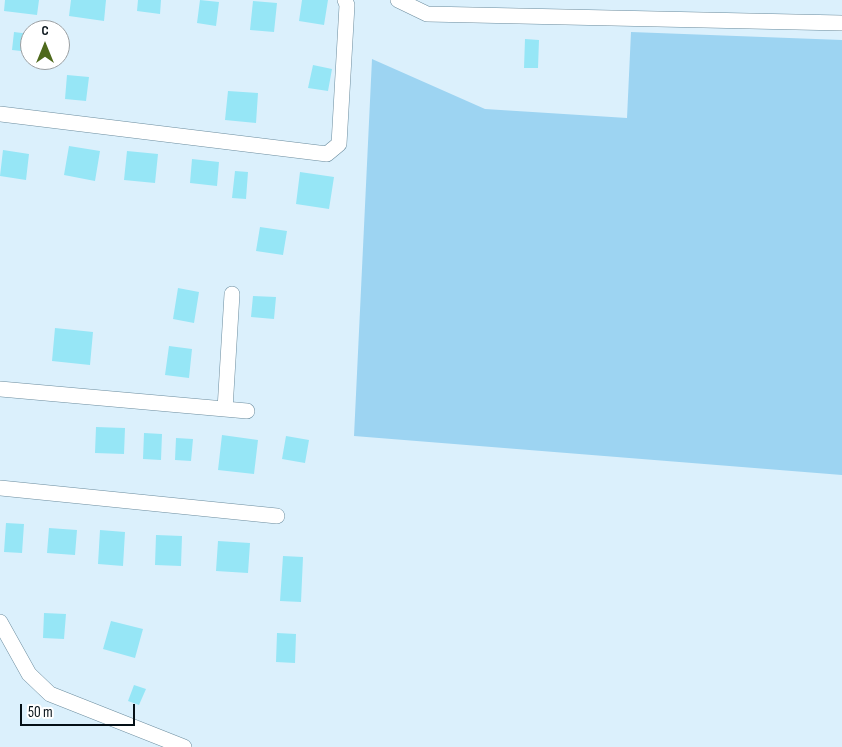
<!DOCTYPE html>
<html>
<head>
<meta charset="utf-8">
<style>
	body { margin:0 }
	#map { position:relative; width:842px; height:747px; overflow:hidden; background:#dbf0fc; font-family:"Sofia Sans Condensed",sans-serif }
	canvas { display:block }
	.north { position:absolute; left:20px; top:20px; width:50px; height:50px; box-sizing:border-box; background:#fff; border:1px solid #9b9fa2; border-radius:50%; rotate:0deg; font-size:14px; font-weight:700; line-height:20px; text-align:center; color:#040f16 }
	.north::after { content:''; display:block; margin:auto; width:18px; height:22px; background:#4e691c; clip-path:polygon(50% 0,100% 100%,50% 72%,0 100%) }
	.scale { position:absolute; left:20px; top:704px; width:115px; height:22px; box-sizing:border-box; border:2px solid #040f16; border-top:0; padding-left:6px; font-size:15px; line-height:18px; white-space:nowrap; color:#040f16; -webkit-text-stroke:4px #fff; paint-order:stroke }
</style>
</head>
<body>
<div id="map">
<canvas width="842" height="747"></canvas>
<div class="north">С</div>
<div class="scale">50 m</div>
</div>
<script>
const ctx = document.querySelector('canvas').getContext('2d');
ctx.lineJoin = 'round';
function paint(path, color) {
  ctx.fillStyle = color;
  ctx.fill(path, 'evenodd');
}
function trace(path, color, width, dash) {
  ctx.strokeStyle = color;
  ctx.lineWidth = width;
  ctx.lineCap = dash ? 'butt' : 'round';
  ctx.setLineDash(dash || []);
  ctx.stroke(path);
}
paint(new Path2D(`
	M631 32 842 40V475L354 436 372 59 485 109 627 118Z`), '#9dd4f2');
paint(new Path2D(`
	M5 0H39L37 15 4 11Z
	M71 0H106L104 21 69 16Z
	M138 0H161L160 14 137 11Z
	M200 0 219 2 216 26 197 23Z
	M302 0H328L324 25 299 21Z
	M253 1 277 3 274 32 250 30Z
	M14 32 30 34V52L12 50Z
	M525 39 539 40 538 68H524Z
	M313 65 332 69 328 91 308 88Z
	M67 75 89 77 86 101 65 99Z
	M228 91 258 93 256 123 225 120Z
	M69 146 100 151 95 181 64 175Z
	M3 150 29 154 26 180 0 176Z
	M127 151 158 154 155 183 124 180Z
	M192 159 219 162 217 186 190 183Z
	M235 171 248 172 246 199 232 198Z
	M300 172 334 177 329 209 296 204Z
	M260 227 287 231 283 255 256 251Z
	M178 288 199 292 194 323 173 319Z
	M253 296 276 297 274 319 251 317Z
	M55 328 93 332 90 365 52 361Z
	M169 346 192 349 189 378 165 375Z
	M96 427 125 428 124 454 95 453Z
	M144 433 162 434 161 460 143 459Z
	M222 435 258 440 254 474 218 470Z
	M286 436 309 440 305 463 282 459Z
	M176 438 193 439 191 461 175 460Z
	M6 523 24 524 22 553 4 552Z
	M49 528 77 530 75 555 47 553Z
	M100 530 125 532 123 566 98 564Z
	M156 535 182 536 181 566 155 565Z
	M218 541 250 543 248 573 216 571Z
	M283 556 303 557 301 602 280 601Z
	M44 613 66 614 64 639 43 638Z
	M111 621 143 629 135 658 103 649Z
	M277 633 296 634 295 663 276 662Z
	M134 685 146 689 139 705 128 701Z`), '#96e6f6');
const minor = new Path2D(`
	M398 0 427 14 842 23
	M0 114 327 154 339 144 347 5 345 0
	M0 389 247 411
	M225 409 232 294
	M0 488 277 516
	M0 622 29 674 50 694 184 747`);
trace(minor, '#6b8c9e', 16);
trace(minor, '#fff', 15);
</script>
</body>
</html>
